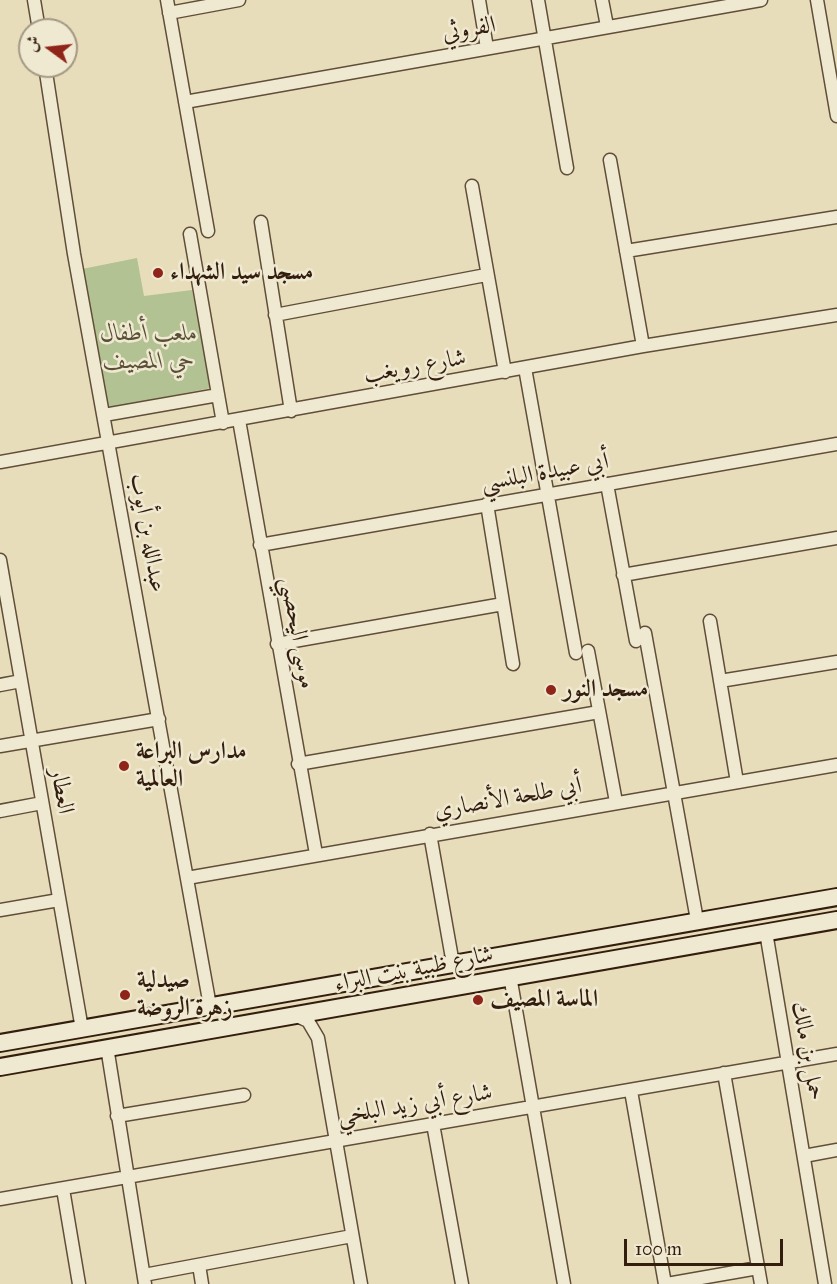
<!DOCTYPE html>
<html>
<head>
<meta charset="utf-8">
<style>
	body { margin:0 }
	#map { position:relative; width:837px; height:1284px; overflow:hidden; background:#e8ddba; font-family:"IM FELL Great Primer",Amiri,serif }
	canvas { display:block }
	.north { position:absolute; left:18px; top:18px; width:60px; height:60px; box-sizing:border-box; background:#f0e9d2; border:2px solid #a49884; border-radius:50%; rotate:285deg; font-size:16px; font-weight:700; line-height:24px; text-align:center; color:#331e0e }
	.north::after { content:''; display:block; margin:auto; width:21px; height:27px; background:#8f2418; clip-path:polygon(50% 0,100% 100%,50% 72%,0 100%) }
	.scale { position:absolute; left:624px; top:1239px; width:159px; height:27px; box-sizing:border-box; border:3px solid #331e0e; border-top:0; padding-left:8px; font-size:18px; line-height:21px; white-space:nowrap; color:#331e0e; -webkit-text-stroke:4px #f0e9d2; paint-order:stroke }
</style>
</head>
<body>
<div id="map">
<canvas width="837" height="1284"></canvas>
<div class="north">ش</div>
<div class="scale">100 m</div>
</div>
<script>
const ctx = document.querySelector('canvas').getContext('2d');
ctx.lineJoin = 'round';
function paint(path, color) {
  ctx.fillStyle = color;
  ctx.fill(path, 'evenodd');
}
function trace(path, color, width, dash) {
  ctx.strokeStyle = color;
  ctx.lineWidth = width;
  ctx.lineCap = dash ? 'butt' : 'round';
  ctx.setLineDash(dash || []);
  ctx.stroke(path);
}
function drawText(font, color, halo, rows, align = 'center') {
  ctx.font = font + ' "IM FELL Great Primer",Amiri,serif';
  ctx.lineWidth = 5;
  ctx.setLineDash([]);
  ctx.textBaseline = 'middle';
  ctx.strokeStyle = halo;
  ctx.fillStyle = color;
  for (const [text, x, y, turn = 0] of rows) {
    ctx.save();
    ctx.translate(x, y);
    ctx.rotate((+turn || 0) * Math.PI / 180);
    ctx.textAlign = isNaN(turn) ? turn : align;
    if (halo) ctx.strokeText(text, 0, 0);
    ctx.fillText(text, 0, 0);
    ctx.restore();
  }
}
paint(new Path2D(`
	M137 258 144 296 192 290 211 388 108 408 82 269Z`), '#b3c292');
const street = new Path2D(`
	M34 0 39 30
	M167 0 208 231
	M479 0 487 48
	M538 0 567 168
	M602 0 607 26
	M817 0 837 116
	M169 13 239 0
	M45 66 74 254 210 1006
	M185 102 761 0
	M610 160 643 346
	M472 186 505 372
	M261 222 291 411
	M190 234 223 423
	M626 251 837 217
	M275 315 486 275
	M525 368 576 653
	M104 415 218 395
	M239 420 316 854
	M0 462 643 346 837 315
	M607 484 636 641
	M487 504 513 664
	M260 545 837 444
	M0 560 82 1029
	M623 575 837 538
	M710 621 737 782
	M645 633 697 920
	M277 644 503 604
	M588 651 616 802
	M720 681 837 662
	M0 685 21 681
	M0 746 159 719
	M298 764 599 712
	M0 811 42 803
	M430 834 453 964
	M187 878 837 765
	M0 910 59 900
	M766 932 825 1284
	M510 976 564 1284
	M297 1016 308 1021 318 1038 361 1284
	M107 1047 145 1284
	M724 1073 761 1284
	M631 1091 665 1284
	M117 1116 244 1095
	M433 1124 462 1284
	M804 1156 837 1150
	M63 1189 79 1284
	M0 1199 837 1054
	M199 1265 202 1284
	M144 1275 352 1236
	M667 1284 758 1268`);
const secondary = new Path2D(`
	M0 1043 837 897
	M0 1067 837 920`);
trace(street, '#604e39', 15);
trace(secondary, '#331e0e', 20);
trace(street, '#f0e9d2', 12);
trace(secondary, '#f0e9d2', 16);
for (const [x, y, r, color] of [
	[158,273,6,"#8f2418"],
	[551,690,6,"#8f2418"],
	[124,766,6,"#8f2418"],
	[125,995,6,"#8f2418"],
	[478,1000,6,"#8f2418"]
]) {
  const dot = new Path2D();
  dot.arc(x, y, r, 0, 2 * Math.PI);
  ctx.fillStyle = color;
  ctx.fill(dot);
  trace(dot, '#f0e9d2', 2);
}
drawText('24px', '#331e0e', '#f0e9d2', [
	["الفروثي",469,30,-10],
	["شارع رويغب",415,367,-10],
	["أبي عبيدة البلنسي",545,473,-10],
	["عبدالله بن أيوب",147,533,80],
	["موسى اليحصبي",297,633,80],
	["العطار",61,791,80],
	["أبي طلحة الأنصاري",508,799,-10],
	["شارع ظبية بنت البراء",414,970,-11],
	["حمل بن مالك",807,1051,80],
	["شارع أبي زيد البلخي",415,1105,-9]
]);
drawText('bold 24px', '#331e0e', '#f0e9d2', [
	["مسجد سيد الشهداء",170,273],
	["مسجد النور",563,690],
	["مدارس البراعة",136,752],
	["العالمية",136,780],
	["صيدلية",137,981],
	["زهرة الروضة",137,1009],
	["الماسة المصيف",490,1000]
], 'left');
drawText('italic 24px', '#594f36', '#f0e9d2', [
	["ملعب أطفال",149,334],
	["حي المصيف",149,362]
]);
</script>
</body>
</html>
